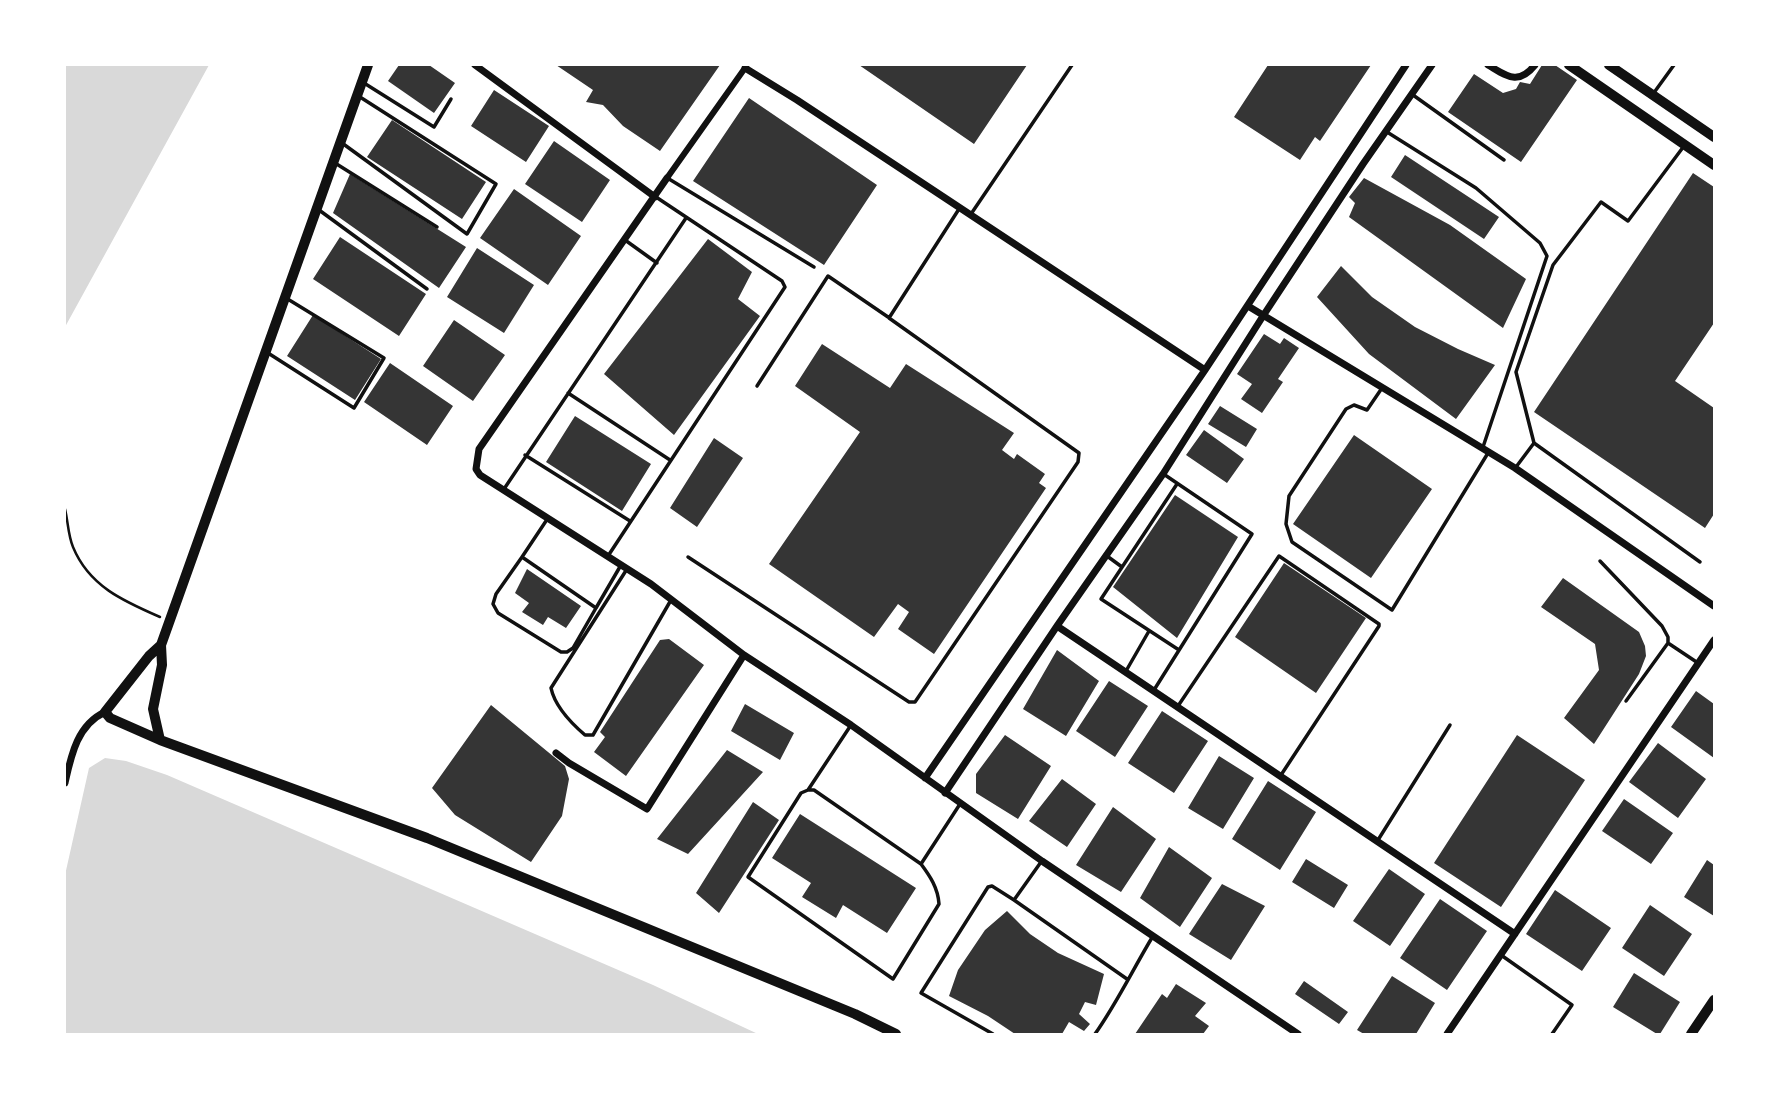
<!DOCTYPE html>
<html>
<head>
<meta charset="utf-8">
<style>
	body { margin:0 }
	#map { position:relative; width:1779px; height:1099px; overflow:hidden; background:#fff; font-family:Spectral,serif }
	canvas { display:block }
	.frame { position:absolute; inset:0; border:66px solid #fff; pointer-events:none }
</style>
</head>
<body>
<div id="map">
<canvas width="1779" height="1099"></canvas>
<div class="frame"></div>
</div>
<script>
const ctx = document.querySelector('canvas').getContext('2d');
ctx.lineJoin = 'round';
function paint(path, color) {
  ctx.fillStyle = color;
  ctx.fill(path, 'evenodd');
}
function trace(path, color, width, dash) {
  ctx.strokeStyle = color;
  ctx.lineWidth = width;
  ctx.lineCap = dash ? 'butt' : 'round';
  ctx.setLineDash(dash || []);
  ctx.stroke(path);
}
paint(new Path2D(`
	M65 65H209L65 327Z
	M105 758 126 761 167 775 653 985 758 1034H65V875L89 768Z`), '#d9d9d9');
paint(new Path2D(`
	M399 65H429L455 83 434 113 388 81Z
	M556 65H720L660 151 623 126 603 105 586 102 593 90Z
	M859 65H1027L974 144Z
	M1268 65H1371L1320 141 1315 137 1300 160 1234 117Z
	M1542 65H1555L1577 80 1521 162 1448 112 1474 74 1503 93 1516 89 1520 82 1530 84Z
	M494 90 549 126 526 162 471 126Z
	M749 98 877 185 824 265 693 181Z
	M392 120 486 182 462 219 367 157Z
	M554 141 610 180 582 222 525 184Z
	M1405 155 1499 217 1484 239 1391 177Z
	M1693 173 1714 187V323L1675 381 1714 408V514L1705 528 1534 412Z
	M350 174 466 247 439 288 333 213Z
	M1364 178 1450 225 1526 279 1503 328 1349 217 1355 203 1349 197Z
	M514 189 581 236 548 285 480 238Z
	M340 237 426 294 399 336 313 279Z
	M708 239 752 272 738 299 760 316 674 435 604 374Z
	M477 248 534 285 504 333 447 297Z
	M1341 266 1372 297 1415 327 1458 349 1495 365 1456 419 1369 354 1317 297Z
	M313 315 381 359 355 400 287 356Z
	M454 320 505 355 473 401 423 366Z
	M1264 334 1280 344 1284 338 1299 348 1278 379 1283 382 1262 413 1241 399 1252 384 1237 374Z
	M822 344 890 388 906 364 1014 433 1002 450 1014 459 1017 454 1045 474 1039 483 1046 488 934 654 898 629 909 612 898 604 874 637 769 564 860 432 795 386Z
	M390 363 453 406 427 445 364 402Z
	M1220 406 1257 429 1246 447 1208 424Z
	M575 416 651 464 622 511 546 462Z
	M1204 430 1244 459 1227 483 1186 455Z
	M1354 435 1432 489 1371 578 1293 524Z
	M714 438 743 458 697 527 670 508Z
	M1175 495 1238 537 1177 638 1113 587Z
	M1284 563 1366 618 1316 693 1235 637Z
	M527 569 581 606 566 628 548 617 543 625 522 612 529 603 515 593Z
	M1563 578 1639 632 1645 646 1646 656 1639 674 1594 744 1564 718 1599 670 1595 644 1541 607Z
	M669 639 704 665 626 776 594 752 605 737 600 732 660 640Z
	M1057 650 1099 681 1066 736 1023 709Z
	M1109 681 1148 706 1115 757 1076 731Z
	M1696 691 1714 704V758L1671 727Z
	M745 704 794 733 780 760 731 731Z
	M491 705 565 766 569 779 562 816 531 862 455 815 432 788Z
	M1162 711 1208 741 1174 793 1128 763Z
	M1005 735 1051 766 1018 819 976 793V774Z
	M1517 735 1585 780 1501 907 1434 863Z
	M1658 743 1706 779 1678 818 1629 782Z
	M727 750 763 772 688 854 657 839Z
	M1219 756 1254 778 1223 829 1188 808Z
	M1062 779 1096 804 1067 847 1029 821Z
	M1268 781 1316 812 1280 870 1232 839Z
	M1624 799 1673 833 1651 864 1602 831Z
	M753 802 779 820 719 913 696 893Z
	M1113 807 1156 839 1121 892 1076 865Z
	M800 814 916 888 887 933 843 905 836 918 802 897 811 883 772 858Z
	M1169 847 1212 878 1180 927 1140 898Z
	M1306 859 1348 885 1334 908 1292 882Z
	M1707 860 1714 865V916L1684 897Z
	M1389 869 1425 894 1390 946 1353 921Z
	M1222 884 1265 906 1231 960 1189 934Z
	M1555 890 1611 928 1582 971 1526 934Z
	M1440 899 1487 931 1447 990 1400 958Z
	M1650 905 1692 934 1664 976 1622 948Z
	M1007 911 1030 934 1058 953 1104 974 1096 1005 1085 1002 1079 1014 1090 1024 1084 1031 1069 1022 1062 1034H1015L988 1016 949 996 958 970 985 930Z
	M1634 973 1680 1002 1660 1034H1657L1613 1007Z
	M1392 976 1435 1003 1416 1034H1364L1357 1030Z
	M1304 981 1348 1012 1339 1024 1295 994Z
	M1176 984 1206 1003 1195 1016 1209 1026 1203 1034H1135L1162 994 1167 998Z`), '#353535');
trace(new Path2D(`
	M65 509C68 521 68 535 73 547 89 586 123 601 160 617`), '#111', 2.5);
trace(new Path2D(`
	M364 83 434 127 451 99
	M1653 94 1674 65
	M1413 95 1504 160
	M1387 132 1476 188 1540 243 1547 256 1483 447
	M342 143 467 234 496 184 360 97
	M1684 146 1628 221 1601 202 1553 265 1516 372 1534 443 1700 562
	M335 163 437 227
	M669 179 814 267
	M319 210 427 289
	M971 214 1072 65
	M625 240 657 263
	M268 353 354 408 384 358 286 298
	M757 386 828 276 888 317
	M1382 388 1367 410 1354 405 1346 409 1289 496 1286 524 1292 542 1392 610 1488 453
	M568 393 670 460
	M525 455 630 521
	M1516 467 1534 443
	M1177 484 1101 599 1179 650
	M504 489 686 218
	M548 518 522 557 596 608 621 565
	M608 556 785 287 782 281 656 197
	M1107 556 1122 567
	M522 557 496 594 493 604 498 613 561 652H567L573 648 596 608
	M688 557 909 702H915L1078 462 1079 453 889 318 959 209
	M1600 561 1662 626 1668 637V643L1698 663
	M627 569 551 688C555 707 571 723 585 735H593L671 600
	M1126 671 1149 631
	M1154 690 1252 534 1165 475
	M1626 701 1668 643
	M1178 706 1279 556 1379 624V626L1281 775
	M808 790 851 725
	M1378 840 1450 725
	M1041 862 1014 900 1127 979
	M921 864 814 790H808L801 793 748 877 893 979 939 904C938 888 930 876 921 864L960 804
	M1501 955 1572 1005 1552 1034
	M993 1034 921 993 988 887 992 886 1014 900
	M1095 1034C1117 1003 1133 969 1153 936`), '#111', 3.5);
trace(new Path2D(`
	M667 178 745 68`), '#111', 6);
trace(new Path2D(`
	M475 65 655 197
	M746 65 745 68 797 100 1205 370
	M1488 65C1507 76 1518 86 1535 65
	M667 178 479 449 476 469 480 475 651 584 744 655 851 725 1042 861 1298 1034
	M1248 306 1515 468 1714 606
	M1057 626 1515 934
	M556 753 569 763 647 809 744 655
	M925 778 1205 370 1406 65
	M65 783C71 756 77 725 105 712
	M945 793 1057 626 1163 474 1263 316 1363 164 1432 65
	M1447 1034 1714 640`), '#111', 7);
trace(new Path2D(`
	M368 65 161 645 149 656 105 712 110 718 160 740 427 838 855 1014 896 1034
	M160 740 153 709 162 665 161 645
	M1691 1034 1714 1000`), '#111', 10);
trace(new Path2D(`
	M1569 65 1714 165
	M1609 65 1714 137`), '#111', 10);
</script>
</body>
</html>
